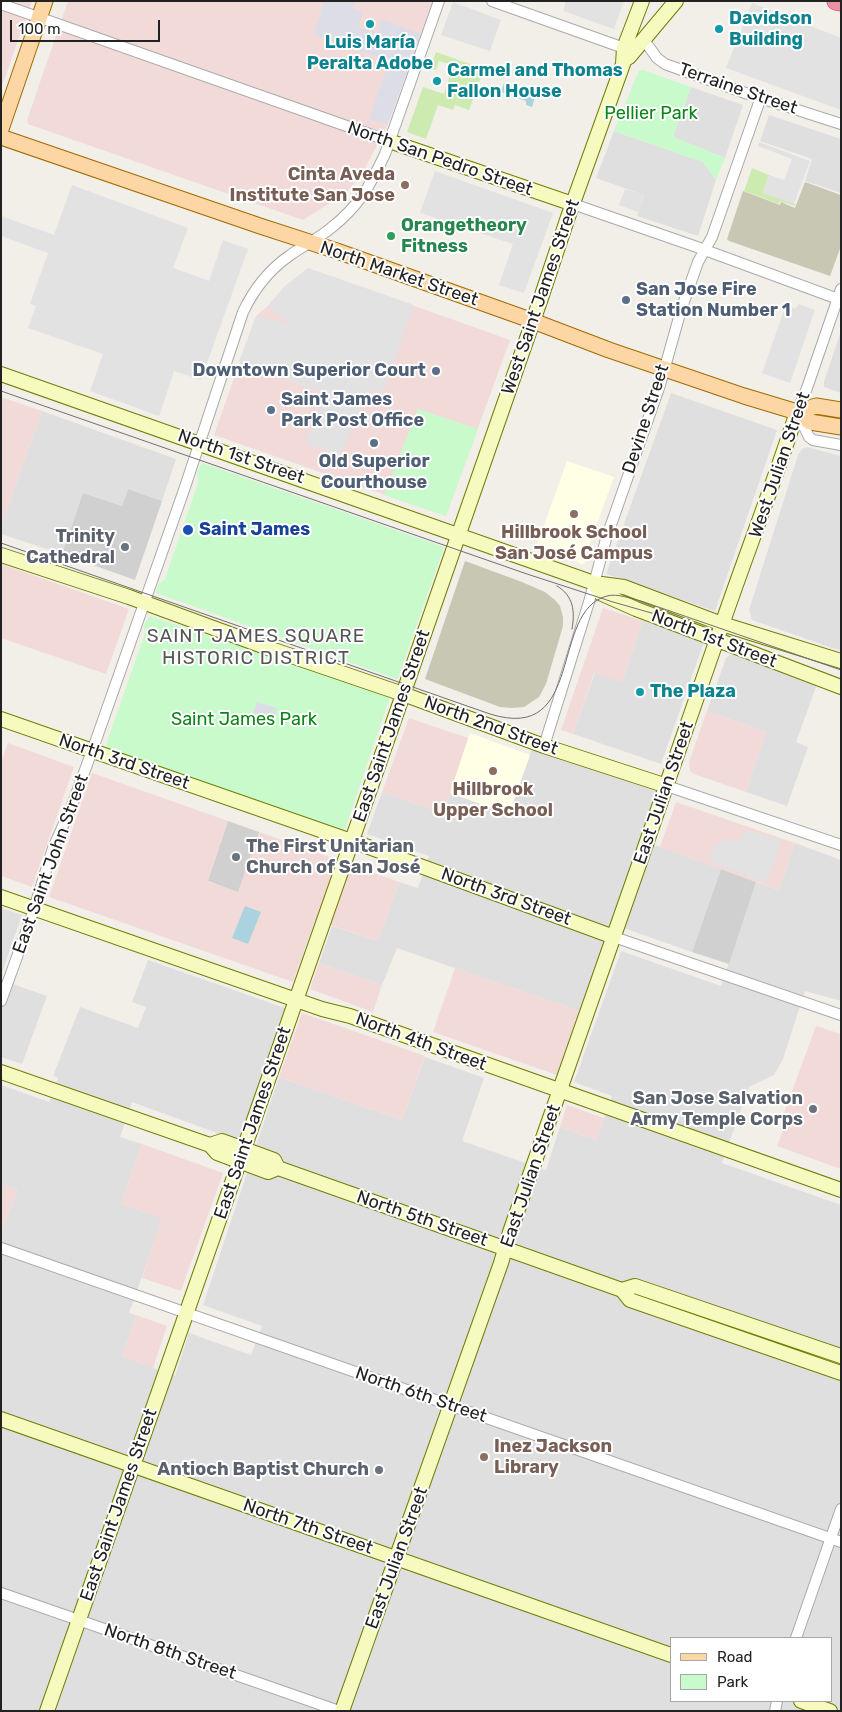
<!DOCTYPE html>
<html>
<head>
<meta charset="utf-8">
<style>
	body { margin:0 }
	#map { position:relative; width:842px; height:1712px; overflow:hidden; background:#f2efe9; font-family:Rubik,sans-serif }
	canvas { display:block }
	.frame { position:absolute; inset:0; border:2px solid #222; pointer-events:none }
	.legend { position:absolute; left:670px; top:1637px; width:162px; height:65px; box-sizing:border-box; background:#fff; border:1px solid #a7a7a7; margin:0; padding:6px 9px; list-style:none; font-size:15px; color:#222 }
	.legend li { display:flex; align-items:center; gap:10px; height:25px }
	.legend b { width:25px; border:1px solid #a7a7a7 }
	.scale { position:absolute; left:10px; top:20px; width:150px; height:22px; box-sizing:border-box; border:2px solid #222; border-top:0; padding-left:6px; font-size:15px; line-height:18px; white-space:nowrap; color:#222; -webkit-text-stroke:4px #fff; paint-order:stroke }
</style>
</head>
<body>
<div id="map">
<canvas width="842" height="1712"></canvas>
<div class="frame"></div>
<ul class="legend">
<li><b style="height:6px;background:#fcd6a4"></b>Road</li>
<li><b style="height:14px;background:#c8facc"></b>Park</li>
</ul>
<div class="scale">100 m</div>
</div>
<script>
const ctx = document.querySelector('canvas').getContext('2d');
ctx.lineJoin = 'round';
function paint(path, color) {
  ctx.fillStyle = color;
  ctx.fill(path, 'evenodd');
}
function trace(path, color, width, dash) {
  ctx.strokeStyle = color;
  ctx.lineWidth = width;
  ctx.lineCap = dash ? 'butt' : 'round';
  ctx.setLineDash(dash || []);
  ctx.stroke(path);
}
function drawText(font, color, halo, rows, align = 'center') {
  ctx.font = font + ' Rubik,sans-serif';
  ctx.lineWidth = 4;
  ctx.setLineDash([]);
  ctx.textBaseline = 'middle';
  ctx.strokeStyle = halo;
  ctx.fillStyle = color;
  for (const [text, x, y, turn = 0] of rows) {
    ctx.save();
    ctx.translate(x, y);
    ctx.rotate((+turn || 0) * Math.PI / 180);
    ctx.textAlign = isNaN(turn) ? turn : align;
    if (halo) ctx.strokeText(text, 0, 0);
    ctx.fillText(text, 0, 0);
    ctx.restore();
  }
}
paint(new Path2D(`
	M691 87 743 105 725 158 673 137Z
	M769 115 841 139V193L805 181 812 159 760 141Z
	M614 131 703 162 716 180 698 236 637 216 644 195 596 178Z
	M841 331V393L824 387V382Z
	M671 393 777 430 715 611 606 574Z
	M42 411 176 459 162 501 128 489 122 506 83 493 62 554 1 534V526Z
	M807 447 841 456V651L752 620 749 610 798 455 802 449Z
	M643 621 704 642 661 764 573 734 595 672 622 682Z
	M731 654 817 684 796 742 808 747 787 806 746 792 766 732 707 711 726 658Z
	M532 748 656 791 641 840 721 869 692 952 612 924 579 1011 397 948 382 985 319 963 332 926 378 941 399 882 418 888 429 856 367 834 382 792 444 813 450 793 509 814Z
	M795 843 841 860V1001L805 991 783 1059 774 1075 749 1087 722 1163 841 1205V1711H1V1233L17 1190 1 1184V1085L49 1102 58 1078 53 1076 80 1007 138 1028 146 1007 132 1002 148 960 285 1008 239 1141 132 1102 120 1137 142 1144 121 1204 163 1218 129 1313 136 1315 122 1356 175 1376 189 1333 251 1355 262 1326 203 1305 279 1077 402 1120 425 1057 484 1078 462 1141 546 1170 560 1127 596 1140 612 1096 574 1082 621 951 721 986 756 882 779 890ZM671 1638H831V1701H671Z
	M1 908 22 915 1 975Z
	M1 980 47 996 22 1064 1 1057Z`), '#e0dfdf');
paint(new Path2D(`
	M1 1H32L1 89Z
	M68 1H433L388 124 361 176 347 192 303 220 28 124 27 120Z
	M308 268 510 340 446 516 214 435 256 316 268 306 284 287Z
	M1 397 42 411 1 526Z
	M1 564 129 609 106 674 1 638Z
	M603 608 643 621 622 682 594 673 573 734 561 730Z
	M707 711 766 732 746 792 694 774 690 771 689 762Z
	M409 718 468 738 444 813 382 792Z
	M8 743 74 767 32 887 1 876V762Z
	M92 773 228 821 208 882 238 891 259 832 399 882 378 941 315 920 293 982 49 897Z
	M676 802 795 843 779 890 660 847Z
	M319 963 382 985 373 1012 310 989Z
	M455 968 579 1011 557 1075 433 1032Z
	M302 1013 425 1056 402 1120 279 1077Z
	M816 1026 841 1034V1169L777 1146 789 1115 784 1113Z
	M567 1105 604 1118 596 1140 560 1127Z
	M142 1144 223 1173 181 1291 142 1278 162 1218 121 1204Z
	M1 1184 17 1190 1 1233Z
	M136 1315 167 1326 153 1368 122 1356Z`), '#f2dad9');
paint(new Path2D(`
	M567 461 614 477 584 559 585 563 582 565 578 562 536 548Z
	M470 733 530 755 509 814 450 793Z`), '#ffffe5');
paint(new Path2D(`
	M128 489 162 501 135 580 62 554 83 493 122 506Z
	M228 821 259 832 238 892 208 881Z
	M721 869 756 882 729 964 692 952Z`), '#d0d0d0');
paint(new Path2D(`
	M805 182 841 195V246L830 276 729 241 727 239 743 191 780 205 781 202 795 208Z
	M465 561 522 582 545 592 555 600 560 606 563 617V626L546 684 539 697 524 707 511 708 500 707 425 679Z`), '#c7c7b4');
paint(new Path2D(`
	M436 52 484 69 469 110 455 105 453 110 438 105 426 139 407 132 423 87 444 94 453 65 439 61 436 70 430 68Z
	M752 168 769 175 763 193 796 204 795 206 780 201 779 204 744 191Z`), '#cdebb0');
paint(new Path2D(`
	M643 70 691 87 673 137 725 158 716 180 703 162 614 131 636 77 639 71Z
	M418 409 478 429 446 516 384 495Z
	M202 463 444 547 398 678 396 679 156 593 158 585 165 579 198 483 197 473Z
	M150 616 233 644 244 645 390 697 345 829 340 831 107 748 106 745 145 633 144 625Z`), '#c8facc');
paint(new Path2D(`
	M566 1H624L614 29 563 11Z
	M453 2 501 20 490 51 441 35Z
	M752 3 841 38V110L726 68Z
	M759 142 810 161 794 204 763 193 769 175 784 180 792 159 758 146Z
	M435 171 553 213 524 293 499 285 513 244 420 213Z
	M72 185 188 228 173 268 190 274 209 281 223 240 248 249 201 380 174 371 159 416 90 391 103 354 28 328 36 306 30 304 48 253 1 236V216L54 235Z
	M625 189 644 195 638 212 619 205Z
	M308 268 414 305 383 392 380 394 369 391 365 394 341 455 306 444 324 394 239 362 256 316 289 324 268 306 284 287Z
	M799 304 815 310 790 383 762 373 786 305 795 309Z
	M746 830 782 840 766 883 708 861 715 844 727 839 738 842Z`), '#e2e2e2');
paint(new Path2D(`
	M324 1H356L353 9 362 12 359 28 379 32 381 19 421 34 388 124 369 119 389 61 314 35Z
	M257 702 277 708 271 725 251 719Z`), '#dddde8');
paint(new Path2D(`
	M504 83 536 94 532 107 526 105V101L501 92Z
	M245 906 261 912 248 944 232 938Z`), '#aad3df');
const street = new Path2D(`
	M492 1 624 48
	M1 4 389 141
	M644 40 657 58 665 64 748 94 841 124
	M573 204 694 246 841 300
	M841 289 807 388 797 412 809 437 813 440 841 445
	M544 746 589 602 606 539 660 385 681 310 698 262 712 237 761 97
	M667 786 841 845
	M614 937 841 1015
	M1 1001 30 921 53 848 71 808 96 740 184 490 243 312C253 291 269 270 289 256 302 246 318 239 331 228 359 206 370 186 385 154L439 1
	M1 1248 841 1542
	M1 1593 339 1711
	M796 1638 841 1509
	M775 1711 777 1701`);
const secondary = new Path2D(`
	M624 60 629 57 676 1
	M389 141 573 204
	M1 374 594 583 624 587 722 624 841 661
	M1 555 129 597 268 648 403 694 544 746 667 786
	M594 583 600 593 636 609 841 687
	M1 719 363 845 614 937
	M1 897 322 1009 350 1016 841 1190
	M1 1072 210 1145 217 1153 268 1172 278 1168 622 1290 630 1300 841 1373
	M210 1145 222 1141 274 1160 278 1168
	M622 1290 635 1286 841 1356
	M1 1419 671 1655
	M801 1701 830 1711
	M47 1711 384 749 540 301 568 217 623 64 624 48 642 1
	M342 1711 501 1263 510 1232C580 1035 648 839 716 642 742 565 772 489 797 412`);
const primary = new Path2D(`
	M1 129 45 1
	M1 137 260 226 337 251 533 321 609 350 744 396 797 412 810 422 841 427
	M797 412 816 406 841 410`);
const highway = new Path2D(`
	M836 1 841 2`);
trace(street, '#a9a9a9', 12);
trace(secondary, '#707d05', 16);
trace(primary, '#a06b00', 17);
trace(highway, '#dc2a67', 19);
trace(street, '#fff', 10);
trace(secondary, '#f7fabf', 14);
trace(primary, '#fcd6a4', 15);
trace(highway, '#e892a2', 18);
trace(new Path2D(`
	M1 391 527 574 613 602 669 618
	M1 543 490 714C586 744 549 611 607 596 618 593 631 599 641 601L841 670
	M557 586C574 596 575 612 572 629`), '#707070', 1);
for (const [x, y, r, color] of [
	[370,24,5,"#0f9aa8"],
	[719,29,5,"#0f9aa8"],
	[437,81,5,"#0f9aa8"],
	[405,185,5,"#8d6e63"],
	[391,236,5,"#2e9e5b"],
	[626,300,5,"#5c6f8a"],
	[436,371,5,"#5c6f8a"],
	[271,410,5,"#5c6f8a"],
	[374,443,5,"#5c6f8a"],
	[574,514,5,"#8d6e63"],
	[188,530,6,"#1a4fb4"],
	[125,547,5,"#6b7280"],
	[640,692,5,"#0f9aa8"],
	[493,771,5,"#8d6e63"],
	[236,857,5,"#6b7280"],
	[813,1109,5,"#6b7280"],
	[484,1457,5,"#8d6e63"],
	[379,1470,5,"#6b7280"]
]) {
  const dot = new Path2D();
  dot.arc(x, y, r, 0, 2 * Math.PI);
  ctx.fillStyle = color;
  ctx.fill(dot);
  trace(dot, '#fff', 2);
}
drawText('bold 18px', '#0d838f', '#fff', [
	["Davidson",729,19],
	["Building",729,40],
	["Luis María",370,43,"center"],
	["Peralta Adobe",370,64,"center"],
	["Carmel and Thomas",447,71],
	["Fallon House",447,92],
	["The Plaza",650,692]
], 'left');
drawText('18px', '#222', '#fff', [
	["Terraine Street",738,89,19],
	["North San Pedro Street",440,159,19],
	["North Market Street",399,274,19],
	["West Saint James Street",541,297,-71],
	["Devine Street",646,419,-72],
	["North 1st Street",241,457,19],
	["West Julian Street",780,465,-71],
	["North 1st Street",714,639,21],
	["East Saint James Street",392,726,-71],
	["North 2nd Street",491,726,20],
	["North 3rd Street",124,762,19],
	["East Julian Street",664,793,-71],
	["East Saint John Street",51,864,-70],
	["North 3rd Street",506,897,20],
	["North 4th Street",421,1042,20],
	["East Saint James Street",253,1123,-71],
	["East Julian Street",531,1176,-71],
	["North 5th Street",422,1219,19],
	["North 6th Street",421,1395,19],
	["East Saint James Street",119,1505,-71],
	["North 7th Street",308,1527,19],
	["East Julian Street",397,1558,-70],
	["North 8th Street",170,1652,19]
]);
drawText('18px', '#0c8416', '#fff', [
	["Pellier Park",651,114],
	["Saint James Park",244,720]
]);
drawText('bold 18px', '#785e54', '#fff', [
	["Cinta Aveda",395,175,"right"],
	["Institute San Jose",395,196,"right"],
	["Hillbrook School",574,533],
	["San José Campus",574,554],
	["Hillbrook",493,790],
	["Upper School",493,811],
	["Inez Jackson",494,1447,"left"],
	["Library",494,1468,"left"]
]);
drawText('bold 18px', '#27864d', '#fff', [
	["Orangetheory",401,226],
	["Fitness",401,247]
], 'left');
drawText('bold 18px', '#4e5e75', '#fff', [
	["San Jose Fire",636,290],
	["Station Number 1",636,311],
	["Downtown Superior Court",426,371,"right"],
	["Saint James",281,400],
	["Park Post Office",281,421],
	["Old Superior",374,462,"center"],
	["Courthouse",374,483,"center"]
], 'left');
drawText('bold 18px', '#164399', '#fff', [
	["Saint James",199,530]
], 'left');
drawText('bold 18px', '#5b616d', '#fff', [
	["Trinity",115,537],
	["Cathedral",115,558],
	["The First Unitarian",246,847,"left"],
	["Church of San José",246,868,"left"],
	["San Jose Salvation",803,1099],
	["Army Temple Corps",803,1120],
	["Antioch Baptist Church",369,1470]
], 'right');
ctx.letterSpacing = '1px';
drawText('19px', '#555', '#fff', [
	["SAINT JAMES SQUARE",256,637],
	["HISTORIC DISTRICT",256,659]
]);
ctx.letterSpacing = '0px';
</script>
</body>
</html>
